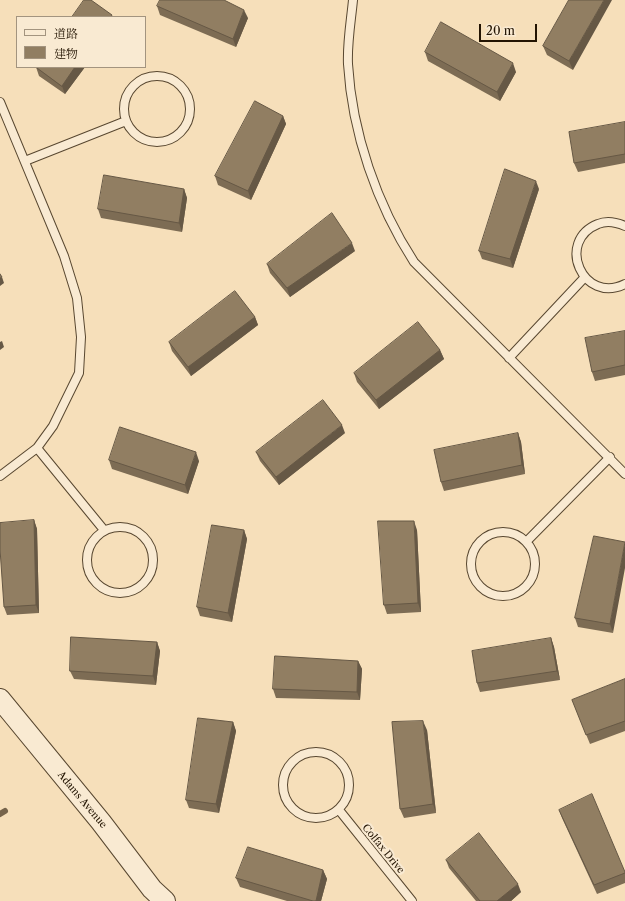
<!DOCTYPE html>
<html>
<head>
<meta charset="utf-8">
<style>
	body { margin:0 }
	#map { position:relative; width:625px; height:901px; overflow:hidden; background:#f6dfba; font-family:"Libre Caslon Text","Noto Serif JP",serif }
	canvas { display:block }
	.legend { position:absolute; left:16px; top:16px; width:130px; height:52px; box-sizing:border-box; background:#f9ead2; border:1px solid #a3947f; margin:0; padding:5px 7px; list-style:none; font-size:12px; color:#231402 }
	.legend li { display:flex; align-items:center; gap:8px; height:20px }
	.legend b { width:20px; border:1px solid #a3947f }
	.scale { position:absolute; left:479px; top:24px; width:58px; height:18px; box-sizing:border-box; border:2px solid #231402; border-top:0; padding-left:5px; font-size:12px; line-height:14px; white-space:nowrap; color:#231402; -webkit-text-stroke:3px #f9ead2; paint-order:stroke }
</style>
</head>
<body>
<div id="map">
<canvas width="625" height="901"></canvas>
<ul class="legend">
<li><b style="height:5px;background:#f9ead2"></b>道路</li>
<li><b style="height:11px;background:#917e62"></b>建物</li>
</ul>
<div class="scale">20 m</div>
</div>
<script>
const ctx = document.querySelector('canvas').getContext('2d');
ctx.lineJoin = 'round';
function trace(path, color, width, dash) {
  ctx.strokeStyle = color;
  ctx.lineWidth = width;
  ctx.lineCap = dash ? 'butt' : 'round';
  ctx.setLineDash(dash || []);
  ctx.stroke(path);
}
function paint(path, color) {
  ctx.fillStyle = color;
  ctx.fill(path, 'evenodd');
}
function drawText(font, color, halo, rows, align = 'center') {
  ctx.font = font + ' "Libre Caslon Text",serif';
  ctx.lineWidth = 4;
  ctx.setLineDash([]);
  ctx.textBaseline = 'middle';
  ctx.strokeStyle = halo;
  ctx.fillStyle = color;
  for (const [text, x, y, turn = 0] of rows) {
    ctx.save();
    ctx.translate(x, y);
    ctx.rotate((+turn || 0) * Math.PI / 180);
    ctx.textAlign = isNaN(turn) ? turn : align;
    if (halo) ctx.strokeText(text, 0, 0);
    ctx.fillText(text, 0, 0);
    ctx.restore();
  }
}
trace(new Path2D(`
	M0 814 5 811`), '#76644b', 6);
const service = new Path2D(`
	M353 0C351 21 347 43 348 64 352 133 377 205 414 262L625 474
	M124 109a33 33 0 1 1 66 0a33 33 0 1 1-66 0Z
	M0 102 64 256 77 298 81 337 79 373 53 426 37 448 0 476
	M25 161 126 121
	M625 226C616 222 607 220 598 224 555 241 583 305 625 284
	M509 358 585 277
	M37 448 104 530
	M87 560a33 33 0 1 1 66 0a33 33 0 1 1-66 0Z
	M471 564a32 32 0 1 1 64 0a32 32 0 1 1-64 0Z
	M527 541 610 457
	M283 785a33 33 0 1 1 66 0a33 33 0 1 1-66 0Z
	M339 810 412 901`);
const tertiary = new Path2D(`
	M0 699 101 822 152 889 165 901`);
trace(service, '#584730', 10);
trace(tertiary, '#584730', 22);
trace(service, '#f9ead2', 8);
trace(tertiary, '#f9ead2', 20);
paint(new Path2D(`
	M569 0 573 70 547 55 543 46Z
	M157 6 248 18 236 47 160 15Z
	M425 52 516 72 500 101 428 61Z
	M36 67H85L65 94 39 76Z
	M283 116 286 124 251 200 218 185 215 176Z
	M625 122V163L578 172 574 163Z
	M184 189 187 198 182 232 101 218 98 209Z
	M539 189 513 268 482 259 479 251Z
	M355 251 290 297 270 273 267 264Z
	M255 317 258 325 191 376 172 351 169 342Z
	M625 331V375L595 381 592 372Z
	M440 350 444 359 379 409 357 382 354 373Z
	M345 433 279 485 260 461 256 452Z
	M518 433 521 442 525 474 444 491 441 482Z
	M109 460 199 461 188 494 112 469Z
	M34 520 37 529 39 613 7 615 4 607Z
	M244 530 247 539 232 622 200 616 197 607Z
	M417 530 421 612 387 614 384 605Z
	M594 536 613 633 578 627 575 618Z
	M551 638 554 647 560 680 480 692 477 683Z
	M157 642 160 651 156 685 74 679 70 671Z
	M358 661 362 669 360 700 276 698 273 689Z
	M625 679V731L590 744 572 700Z
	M233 722 236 731 219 813 189 808 186 800Z
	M427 730 436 813 404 818 400 809Z
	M559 810 625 872V883L597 894 562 818Z
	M446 860 521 892 511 901H476L449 868Z
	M323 870 327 879 321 901H287L240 887 236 878Z`), '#7d6c54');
paint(new Path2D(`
	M604 0H612L573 70 569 61Z
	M244 10 248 18 236 47 233 39Z
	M513 63 516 72 500 101 497 92Z
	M75 67H85L65 94 62 86Z
	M283 116 286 124 251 200 248 191Z
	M536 181 539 189 513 268 510 259Z
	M184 189 187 198 182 232 179 223Z
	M352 243 355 251 290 297 287 288Z
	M2 277 4 283 0 286V278Z
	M255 317 258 325 191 376 188 367Z
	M2 341 4 347 0 350V342Z
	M440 350 444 359 379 409 376 400Z
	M342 425 345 433 279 485 276 477Z
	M518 433 521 442 525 474 522 465Z
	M196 452 199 461 188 494 185 485Z
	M34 520 37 529 39 613 36 605Z
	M414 521 417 530 421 612 418 603Z
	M244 530 247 539 232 622 228 613Z
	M625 542V568L613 633 610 624Z
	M551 638 554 647 560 680 557 671Z
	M157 642 160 651 156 685 153 676Z
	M358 661 362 669 360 700 357 692Z
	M423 721 427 730 436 813 433 804Z
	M233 722 236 731 219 813 216 804Z
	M323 870 327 879 321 901H316Z
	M518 884 521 892 511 901H497Z`), '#665845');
const building = new Path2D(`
	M84 0H91L112 15 111 17H72Z
	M160 0H224L244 10 233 39 157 6Z
	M569 0H604L569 61 543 46Z
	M441 22 513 63 497 92 425 52Z
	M36 67H75L62 86Z
	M255 101 283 116 248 191 215 176Z
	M625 122V154L574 163 569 132Z
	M505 169 536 181 510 259 479 251Z
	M104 175 184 189 179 223 98 209Z
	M332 213 352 243 287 288 267 264Z
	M0 274 2 277 0 278Z
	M235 291 255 317 188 367 169 342Z
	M418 322 440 350 376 400 354 373Z
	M625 331V365L592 372 585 338Z
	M323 400 342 425 276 477 256 452Z
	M120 427 196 452 185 485 109 460Z
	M518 433 522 465 441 482 434 450Z
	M34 520 36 605 4 607 0 549V523Z
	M378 521H414L418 603 384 605Z
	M212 525 244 530 228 613 197 607Z
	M594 536 625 542 610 624 575 618Z
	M71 637 157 642 153 676 70 671Z
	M551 638 557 671 477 683 472 651Z
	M275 656 358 661 357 692 273 689Z
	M625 679V721L586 735 572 700Z
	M198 718 233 722 216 804 186 800Z
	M423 721 433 804 400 809 392 722Z
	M592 794 625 872V873L594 885 559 810Z
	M479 833 518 884 497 901H480L446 860Z
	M248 847 323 870 316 901H313L236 878Z`);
paint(building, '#917e62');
trace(building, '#665845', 1);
drawText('10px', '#231402', '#f9ead2', [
	["Adams Avenue",82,800,50],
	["Colfax Drive",383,849,51]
]);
</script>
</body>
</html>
